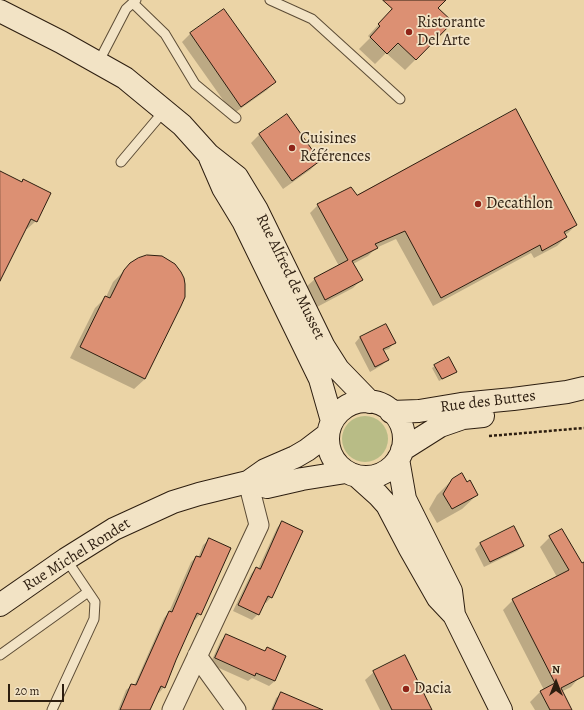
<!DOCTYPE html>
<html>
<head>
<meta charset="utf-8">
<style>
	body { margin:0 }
	#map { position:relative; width:584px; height:710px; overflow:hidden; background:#ebd4a6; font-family:Alegreya,serif }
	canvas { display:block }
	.north { position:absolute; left:536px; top:662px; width:40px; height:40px; -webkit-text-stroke:3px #f2e3c5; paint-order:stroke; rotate:0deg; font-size:11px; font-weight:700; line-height:16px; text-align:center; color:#2d1e10 }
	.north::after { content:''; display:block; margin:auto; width:14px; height:18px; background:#2d1e10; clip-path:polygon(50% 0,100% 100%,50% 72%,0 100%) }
	.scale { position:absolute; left:8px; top:684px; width:56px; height:18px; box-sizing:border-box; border:2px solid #2d1e10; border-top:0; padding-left:5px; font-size:12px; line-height:14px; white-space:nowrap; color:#2d1e10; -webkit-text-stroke:3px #f2e3c5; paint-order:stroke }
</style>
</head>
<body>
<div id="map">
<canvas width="584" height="710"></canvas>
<div class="north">N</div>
<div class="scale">20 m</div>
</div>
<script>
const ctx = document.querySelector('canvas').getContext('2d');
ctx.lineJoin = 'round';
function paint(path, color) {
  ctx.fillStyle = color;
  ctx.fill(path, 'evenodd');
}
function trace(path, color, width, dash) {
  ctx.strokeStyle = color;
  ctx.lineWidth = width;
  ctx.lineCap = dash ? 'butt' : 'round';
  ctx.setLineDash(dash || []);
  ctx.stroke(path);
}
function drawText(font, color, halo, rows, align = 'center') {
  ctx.font = font + ' Alegreya,serif';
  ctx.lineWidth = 3.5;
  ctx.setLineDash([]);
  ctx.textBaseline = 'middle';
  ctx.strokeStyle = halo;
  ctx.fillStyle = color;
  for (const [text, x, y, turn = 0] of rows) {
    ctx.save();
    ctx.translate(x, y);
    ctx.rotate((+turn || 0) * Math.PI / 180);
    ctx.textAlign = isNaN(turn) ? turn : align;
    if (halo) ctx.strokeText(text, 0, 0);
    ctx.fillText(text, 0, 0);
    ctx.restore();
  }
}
paint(new Path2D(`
	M342 439a23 23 0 1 1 46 0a23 23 0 1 1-46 0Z`), '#b8bc86');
paint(new Path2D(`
	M401 0H428L416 59 405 70 386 53 375 64 359 49 370 38 368 36Z
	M224 11 275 82 267 90 233 114 182 42 190 34Z
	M287 116 319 161 310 170 283 189 251 143 259 135Z
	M0 173 21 183 23 181 36 221 27 229 25 228 0 279Z
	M356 197 576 225 568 233 564 235 566 237 557 246 534 258 531 253 433 306 396 239 376 248 368 256 353 264 361 280 353 288 317 307 306 287 315 279 339 266 310 213 318 205Z
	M131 264 145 379 134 389 70 358 95 308 106 297 113 282Z
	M360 337 394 343 389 349 383 351 387 360 382 365 370 372 355 343Z
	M435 366 455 371 453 374 439 381 432 368Z
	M452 480 477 495 462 509 437 523 429 509 437 495Z
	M282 522 271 597 266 603 264 602 258 614 252 620 233 611 251 574 256 568 258 569 277 528Z
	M550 537 584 570V672L571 687 561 692 569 710H535L530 702 540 692 544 690 503 610 513 600 557 577 540 547Z
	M209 540 200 614 195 620 193 619 164 687 159 693 157 692 149 710H118L126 690 132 685 134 686 164 618 169 612 191 562 196 557 198 558 203 545Z
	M480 544 523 546 517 551 484 567 475 549Z
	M227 635 264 651 267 648 275 681 269 686 252 678 248 681 210 664 221 640Z
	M374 672 425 710H380L365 680Z
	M282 693 295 710H271L276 698Z`), '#0003');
const building = new Path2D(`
	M383 0H446L438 8 453 22 416 60 398 43 387 54 370 37 380 26 378 24 392 9Z
	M224 9 276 82 241 107 190 33Z
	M516 109 577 225 564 232 567 237 542 251 540 245 441 298 405 231 375 244 378 248 352 261 363 280 325 300 314 278 348 260 317 204 351 187 357 195Z
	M287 114 320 161 292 181 259 134Z
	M0 171 22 182 23 179 51 193 37 222 31 219 0 281Z
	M147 255 162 256 175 264 181 272 184 278 185 284V297L181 306 145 379 80 347 105 296 110 298 124 270 130 263 138 258Z
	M386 324 396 343 383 349 389 360 375 367 360 337Z
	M449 357 457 372 442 379 434 365Z
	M462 473 467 482 470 480 478 495 452 509 443 494 452 479Z
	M282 521 303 531 272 598 268 596 259 615 238 605 256 567 260 569Z
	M514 526 524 546 490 562 480 543Z
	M562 529 582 563 584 562V676L561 688 572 710H550L540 691 555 683 512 599 569 570 549 536Z
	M209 538 231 548 201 615 197 613 176 660 165 688 161 686 150 710H120L131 684 136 685 169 611 172 612 196 556 200 557Z
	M226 634 265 651 267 647 286 656 275 681 256 673 255 676 215 658Z
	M405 655 432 710H392L373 671Z
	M281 692 323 710H273Z`);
paint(building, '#dc9073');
trace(building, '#2d1e10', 1);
const lane = new Path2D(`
	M270 0 312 19 400 99
	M133 3 165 34 195 84 236 118
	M98 63 126 9 136 0
	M121 162 164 111
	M0 655 88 592
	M52 710 94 619 95 602 66 559`);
const street = new Path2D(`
	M197 656 236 710
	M172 710 259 525 248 482`);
const secondary = new Path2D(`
	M0 11 61 42 125 78 182 125 209 155 237 177 257 210 324 347 338 369 370 402
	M210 158 223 188 243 221 320 379 332 421
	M328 439a38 38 0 1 1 76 0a38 38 0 1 1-76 0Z
	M391 412 419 411 461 404 513 399 567 392 584 388
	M402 450 440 426 463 418 483 416
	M398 459 405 499 451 591 454 615 501 710
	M358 477 378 495 387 505 409 547 438 598 454 615
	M248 482 267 487 302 479 346 472
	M0 605 66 559 114 529 173 502 199 494 248 482 265 470 295 457 307 450 328 434`);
trace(lane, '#5c4c36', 11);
trace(street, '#5c4c36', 21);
trace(secondary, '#2d1e10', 24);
trace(new Path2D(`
	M489 436 584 428`), '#2d1e10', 2.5, [3, 2]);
trace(lane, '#f2e3c5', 9);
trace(street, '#f2e3c5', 19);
trace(secondary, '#f2e3c5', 22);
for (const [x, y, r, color] of [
	[409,32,4,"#8f2418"],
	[292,148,4,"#8f2418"],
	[478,204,4,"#8f2418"],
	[406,689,4,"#8f2418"]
]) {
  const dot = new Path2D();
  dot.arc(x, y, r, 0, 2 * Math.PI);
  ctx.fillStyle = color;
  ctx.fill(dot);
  trace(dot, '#f2e3c5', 1.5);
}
drawText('16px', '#2d1e10', '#f2e3c5', [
	["Ristorante",417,23],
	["Del Arte",417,41],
	["Cuisines",300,139],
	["Références",300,157],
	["Decathlon",486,204],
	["Dacia",414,689]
], 'left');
drawText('16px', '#2d1e10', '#f2e3c5', [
	["Rue Alfred de Musset",290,277,64],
	["Rue des Buttes",488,402,-7],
	["Rue Michel Rondet",77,555,-32]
]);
</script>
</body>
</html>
